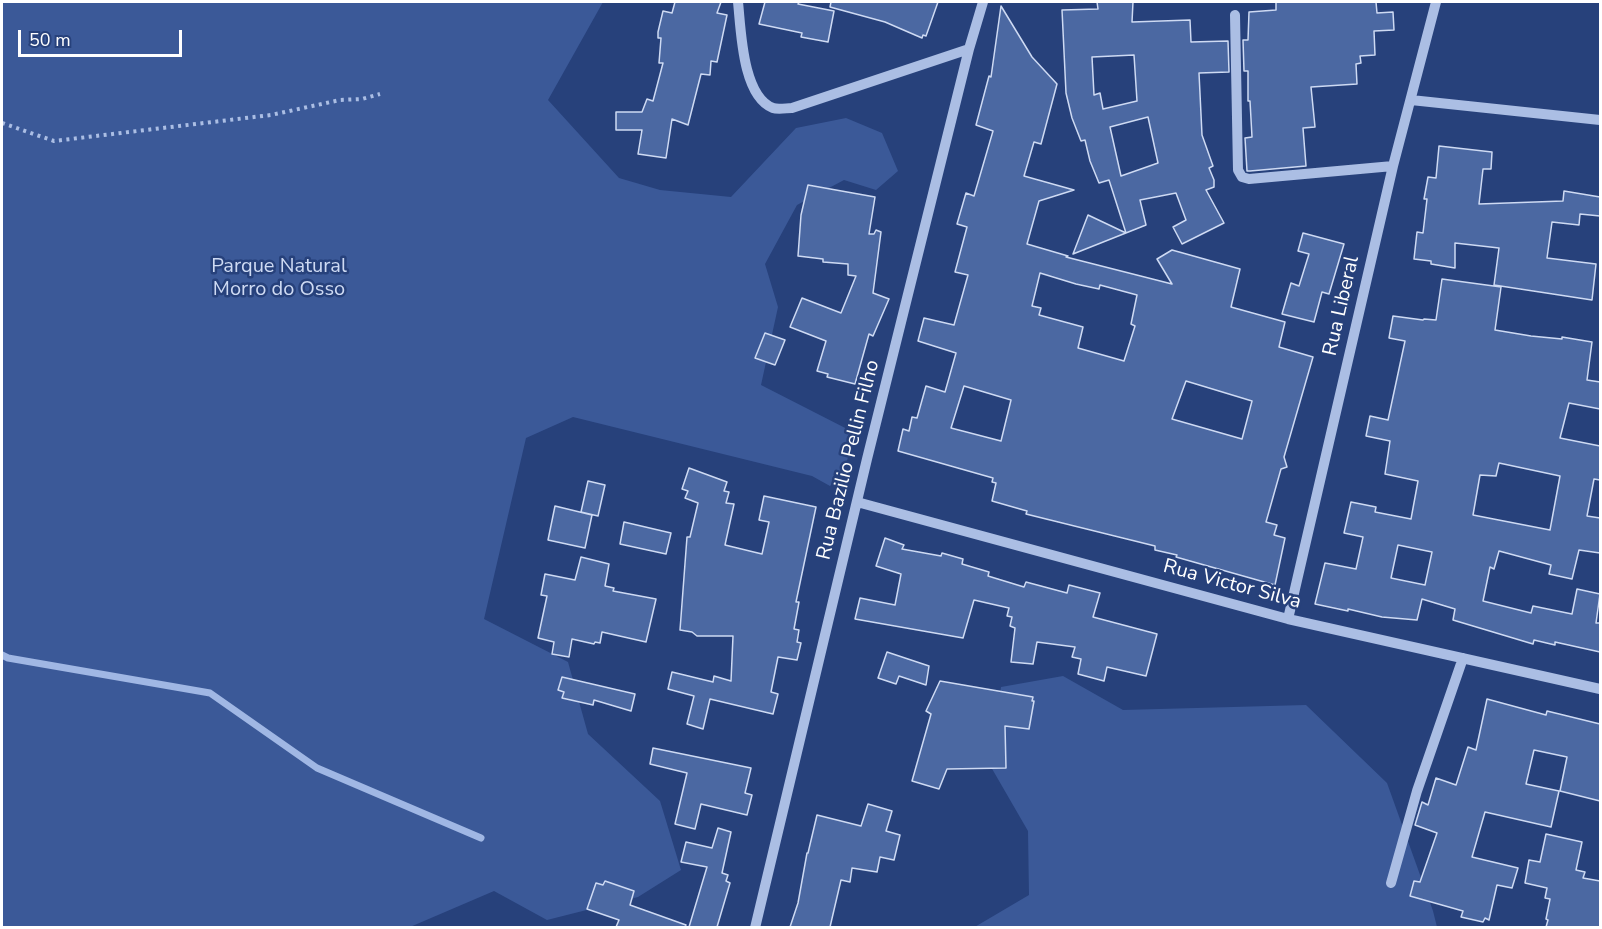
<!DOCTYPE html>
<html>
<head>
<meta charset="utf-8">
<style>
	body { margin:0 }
	#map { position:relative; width:1602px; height:929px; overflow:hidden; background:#27417b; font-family:"Nunito Sans",sans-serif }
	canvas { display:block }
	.frame { position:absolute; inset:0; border:3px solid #fff; pointer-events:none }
	.scale { position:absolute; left:18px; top:30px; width:164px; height:27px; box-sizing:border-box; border:3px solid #fff; border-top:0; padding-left:8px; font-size:18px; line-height:21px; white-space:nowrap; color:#fff; -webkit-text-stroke:4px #27417b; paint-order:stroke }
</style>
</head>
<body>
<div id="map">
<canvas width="1602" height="929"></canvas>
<div class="frame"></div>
<div class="scale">50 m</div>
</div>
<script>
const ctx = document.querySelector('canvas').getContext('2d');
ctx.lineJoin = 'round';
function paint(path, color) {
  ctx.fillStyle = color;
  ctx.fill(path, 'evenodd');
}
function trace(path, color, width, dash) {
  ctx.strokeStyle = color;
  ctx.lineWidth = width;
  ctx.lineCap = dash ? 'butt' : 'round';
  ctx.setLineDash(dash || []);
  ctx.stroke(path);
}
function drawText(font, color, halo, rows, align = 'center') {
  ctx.font = font + ' "Nunito Sans",sans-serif';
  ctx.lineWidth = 5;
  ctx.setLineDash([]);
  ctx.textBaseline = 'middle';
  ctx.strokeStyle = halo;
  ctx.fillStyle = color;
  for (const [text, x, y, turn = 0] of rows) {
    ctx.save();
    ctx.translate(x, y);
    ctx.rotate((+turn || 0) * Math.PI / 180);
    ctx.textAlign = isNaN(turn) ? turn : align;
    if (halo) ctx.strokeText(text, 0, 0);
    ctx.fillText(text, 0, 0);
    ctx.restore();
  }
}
paint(new Path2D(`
	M2 2H603L548 100 619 178 660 190 731 197 796 128 846 118 882 133 898 171 876 190 844 180 797 205 765 264 778 307 761 385 855 433 844 471 830 486 812 476 573 417 526 438 484 619 568 662 588 734 660 801 681 870 638 897 547 920 494 891 410 927 2 928Z
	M1063 676 1123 710 1306 705 1387 783 1433 911 1437 927 973 928 1029 895 1028 831 991 767 1001 687Z`), '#3b5998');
trace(new Path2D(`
	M2 655 8 658 210 693 317 768 481 838`), '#a0b7e4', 7);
const building = new Path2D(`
	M675 2H721L717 13 727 15 717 62 711 61 710 75 701 74 688 125 672 119 666 158 638 154 642 130H616V112H642L647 99 653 101 663 63H659L661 38H658V32L663 11 672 13Z
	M765 2H799L798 4 834 11 828 42 801 37 802 33 759 24Z
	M831 2H938L926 36 923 35 922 38 885 22 830 7Z
	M1097 2H1133L1132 22 1190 20 1191 42 1228 41 1229 72 1199 73 1202 135 1213 166 1209 168 1214 180V187L1206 190 1224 223 1182 244 1173 227 1186 220 1176 193 1140 200 1146 225 1073 254 1088 215 1126 233 1109 180 1099 183 1090 161 1085 140 1081 141 1072 118 1066 93 1062 10 1098 9ZM1134 55 1137 101 1103 109 1100 93 1094 95 1092 57ZM1148 117 1158 163 1121 176 1110 127Z
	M1276 2H1376L1377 13 1393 12 1394 30 1374 31 1375 55 1360 56 1361 63 1356 64 1357 84 1311 87 1315 127 1303 128 1306 166 1250 171H1247L1245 138 1252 137 1250 101H1248V71H1244L1243 40H1248L1249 12 1276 10Z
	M1001 6 1032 57 1057 84 1041 144 1034 142 1024 176 1074 190 1039 201 1027 244 1068 256 1066 257 1172 284 1157 259 1172 250 1240 269 1231 307 1285 322 1279 347 1313 357 1284 457 1287 467 1281 469 1266 522 1277 525 1274 535 1285 538 1275 585 1176 557 1177 555 1155 550V546L1026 514 1027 511 992 501 996 483 992 482 993 478 898 451 903 429 909 431 912 417 917 418 926 386 945 392 956 353 918 341 924 318 954 325 968 275 955 272 967 227 957 224 966 193 974 196 993 131 976 125 989 76 991 77ZM1040 273 1076 284 1099 289 1100 285 1137 295 1131 324 1135 326 1124 361 1078 348 1083 327 1039 315 1041 308 1032 306ZM1186 381 1252 401 1242 439 1172 419ZM964 386 1011 400 1001 441 951 428Z
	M1439 146 1492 152 1491 169H1483L1479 204 1563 201 1564 191 1600 197V216L1580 214 1579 225 1552 222 1547 258 1596 264 1592 300 1494 285 1499 248 1455 243V268L1431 264V261L1414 259 1417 232 1423 233 1427 199H1424L1428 177 1436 178Z
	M808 185 875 197 869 234H874L876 230 881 232 873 293 889 299 873 336 869 334 855 384 827 377 828 374 817 371 826 341 790 327 802 298 841 313 856 276 848 275V264L823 262V259L798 256 801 215Z
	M1303 233 1344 244 1329 294 1322 292 1314 322 1282 314 1291 283 1299 286 1309 254 1298 251Z
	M1442 279 1501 287 1495 330 1531 336 1562 339V337L1592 342 1587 380 1600 382V409L1569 403 1560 438 1600 446V480L1594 479 1587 516 1600 518V553L1579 550 1572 579 1549 574 1551 565 1499 551 1494 569 1490 567 1483 601 1531 613 1533 606 1572 614 1577 589 1600 594 1596 623H1600V652L1555 642V645L1534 640 1533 644 1453 620 1455 609 1422 599 1417 620 1382 617 1348 609V611L1315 604 1325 563 1356 569 1363 537 1344 533 1351 502 1376 507 1375 512 1411 519 1418 481 1385 474 1390 441 1366 436 1370 416 1388 420 1405 341 1389 338 1393 316 1423 320 1424 319 1436 320ZM1499 463 1560 476 1550 530 1473 515 1480 475 1496 476ZM1398 545 1432 552 1425 585 1391 578Z
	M765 333 785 340 775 365 755 358Z
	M689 468 727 482 724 491 729 492 726 503 734 504 725 545 762 554 769 522 759 520 764 496 816 507 796 602H799L794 629 799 630 797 642 801 643 797 660 778 657 771 692 778 694 773 714 710 699 703 729 687 724 694 696 668 689 672 672 713 682 714 676 731 681 733 636H697L692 632 680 630 687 537H690L698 503 685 498 688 491 682 489Z
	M588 481 605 485 598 516 581 512Z
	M555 506 592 515 585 548 548 540Z
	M624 522 671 533 666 554 620 544Z
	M885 538 904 545 902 549 941 556 942 553 963 559 962 564 989 572 988 576 1024 587 1026 582 1067 593 1069 585 1100 593 1093 617 1157 634 1146 676 1107 667 1104 681 1078 674 1081 659 1072 657 1075 647 1037 642 1033 664 1011 662 1015 628 1010 626 1012 617 1007 616 1009 608 974 600 963 638 855 619 860 598 895 605 901 574 876 566Z
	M581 557 609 564 605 586 614 588 613 591 656 599 646 642 602 632 600 643 595 642 594 644 572 639 569 657 552 654 554 642 538 638 547 596 541 595 545 574 575 580Z
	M887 652 929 666 926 685 899 676 896 684 878 678Z
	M562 677 635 694 631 711 594 700 593 705 562 698 564 692 558 690Z
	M940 681 1033 697 1032 701H1034L1029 729 1005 726 1006 768 947 769 939 789 912 781 931 714 926 711Z
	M1487 699 1546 715 1547 711 1600 724V801L1560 791 1567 757 1534 750 1526 784 1559 791 1551 827 1485 812 1472 857 1518 868 1512 888 1497 885 1489 920 1485 918 1483 922 1461 917 1463 911 1410 896 1414 881 1420 882 1437 833 1415 825 1422 802 1428 805 1436 778 1456 785 1468 747 1476 750Z
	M653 748 751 768 745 793 752 795 747 815 701 804 695 829 675 824 687 773 650 764Z
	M868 804 892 811 886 831 900 835 894 860 880 857 877 872 852 868 850 882 841 880 830 927H790L798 903 807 853H808L817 815 861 826Z
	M718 828 731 832 722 873 728 875 726 881 730 883 717 927H689L707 867 681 862 686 842 712 848Z
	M1546 834 1582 842 1576 870 1585 872 1583 878 1600 881V927H1546L1548 920 1546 919 1550 899 1545 898 1547 888 1525 883 1529 860 1540 862Z
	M605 881 634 891 630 905 686 925 685 927H616L619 920 587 909 596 883 603 885Z`);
paint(building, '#4b68a2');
trace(building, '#cedaf3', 1.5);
trace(new Path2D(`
	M2 123 54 141 271 115 340 100 362 99 380 94`), '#abbee4', 4, [3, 4.5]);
trace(new Path2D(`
	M738 2C741 29 742 96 773 108 778 110 787 108 792 108L969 49
	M1235 15 1238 170 1242 177 1249 179 1393 166
	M1411 100 1600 120
	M857 502 1288 619 1600 689
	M1288 619 1393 166 1436 2
	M1391 883 1417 791 1463 658
	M755 928 867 459 969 49 983 2`), '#abbee4', 10);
drawText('20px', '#cedaf3', '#27417b', [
	["Parque Natural",279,267],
	["Morro do Osso",279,290]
]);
drawText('20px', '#fff', '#27417b', [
	["Rua Liberal",1342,306,-77],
	["Rua Bazilio Pellin Filho",849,460,-76],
	["Rua Victor Silva",1232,585,15]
]);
</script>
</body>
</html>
